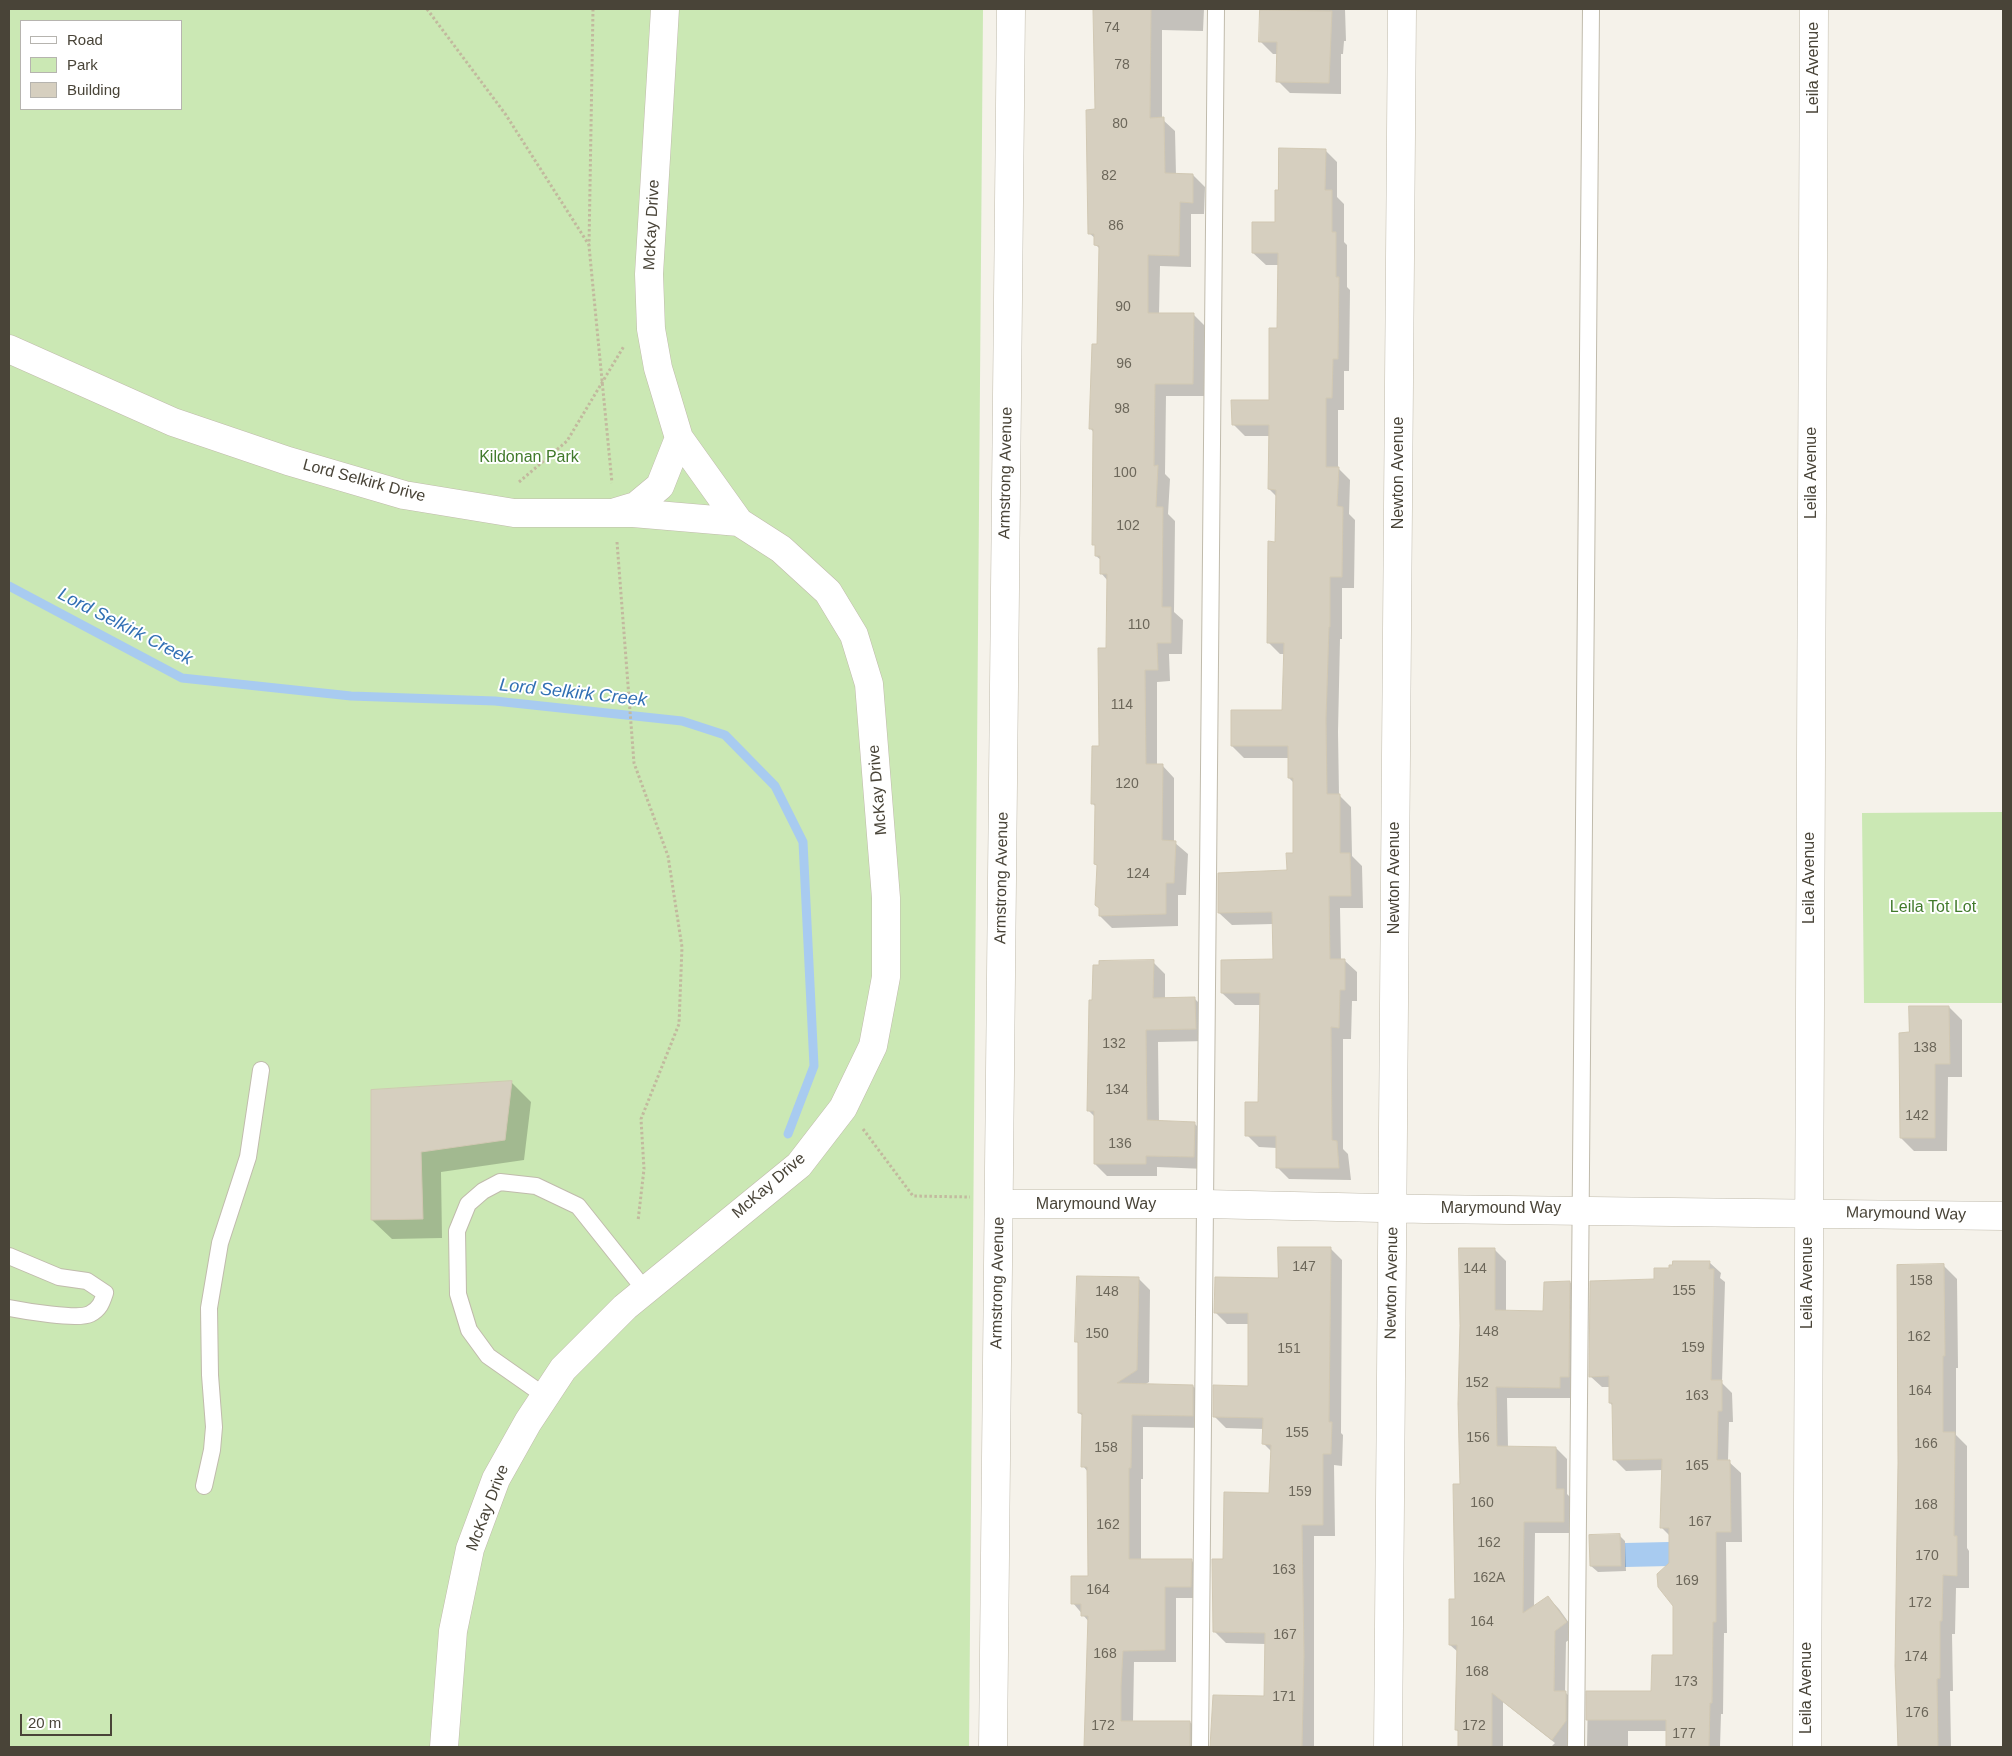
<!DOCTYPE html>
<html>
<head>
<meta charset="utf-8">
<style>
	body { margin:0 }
	#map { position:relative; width:2012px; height:1756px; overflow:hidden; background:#f5f2ea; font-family:Helvetica,sans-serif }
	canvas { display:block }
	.frame { position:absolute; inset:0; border:10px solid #494438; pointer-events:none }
	.legend { position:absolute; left:20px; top:20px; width:162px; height:90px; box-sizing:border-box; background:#fff; border:1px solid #b6b4af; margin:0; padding:6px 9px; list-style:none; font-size:15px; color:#494438 }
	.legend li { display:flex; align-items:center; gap:10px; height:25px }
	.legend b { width:25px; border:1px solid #b6b4af }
	.scale { position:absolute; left:20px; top:1714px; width:92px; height:22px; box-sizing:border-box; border:2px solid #494438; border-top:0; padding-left:6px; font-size:15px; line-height:18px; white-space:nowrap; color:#494438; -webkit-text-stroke:4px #fff; paint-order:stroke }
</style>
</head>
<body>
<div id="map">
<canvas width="2012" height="1756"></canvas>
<div class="frame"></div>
<ul class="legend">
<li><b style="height:6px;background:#fff"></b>Road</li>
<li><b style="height:14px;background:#cbe8b4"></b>Park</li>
<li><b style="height:14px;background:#d6cfbf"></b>Building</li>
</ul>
<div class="scale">20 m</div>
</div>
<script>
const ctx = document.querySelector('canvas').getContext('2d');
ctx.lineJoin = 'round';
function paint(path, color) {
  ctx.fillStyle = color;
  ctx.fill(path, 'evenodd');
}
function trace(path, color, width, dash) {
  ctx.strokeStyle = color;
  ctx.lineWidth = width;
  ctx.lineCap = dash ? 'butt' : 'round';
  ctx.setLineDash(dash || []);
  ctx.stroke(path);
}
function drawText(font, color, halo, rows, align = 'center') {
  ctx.font = font + ' Helvetica,sans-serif';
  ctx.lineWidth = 4;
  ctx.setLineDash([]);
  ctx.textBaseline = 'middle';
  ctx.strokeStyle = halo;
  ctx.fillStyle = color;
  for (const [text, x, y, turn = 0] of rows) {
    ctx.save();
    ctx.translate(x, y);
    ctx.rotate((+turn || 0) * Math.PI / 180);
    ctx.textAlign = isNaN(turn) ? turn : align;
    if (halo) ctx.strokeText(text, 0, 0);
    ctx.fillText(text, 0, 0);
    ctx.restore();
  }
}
paint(new Path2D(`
	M9 9H983L969 1747H9ZM21 21H181V109H21Z
	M2003 812V1003H1864L1862 813Z`), '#cbe8b4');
paint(new Path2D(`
	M1669 1542 1670 1566 1625 1567V1543Z`), '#a8cbf0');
paint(new Path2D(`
	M1095 9H1204L1203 31 1162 30V119L1175 131 1176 175H1193L1205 187 1204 214H1191V267L1160 266 1159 314H1193L1205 326V396H1166L1165 474 1170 479 1168 514 1175 521 1174 612 1183 620 1182 654H1169L1170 681 1157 682V765H1162L1174 778V842L1188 854 1186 895H1178V926L1112 928 1100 916 1098 866 1095 864 1096 807 1092 803 1100 747 1108 649V581L1101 573V560L1096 556 1097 547 1094 544V433L1091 429 1099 345 1100 249 1096 245V239L1089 233 1096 111Z
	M1260 9H1345L1346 41H1344L1343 54H1341V94L1290 93 1278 81V54H1273L1260 41Z
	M1325 150 1337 162V197L1344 204V242L1347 245V287L1350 290 1349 371H1344V410H1338V468L1350 480 1349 514 1355 520 1354 588H1342V639H1340L1338 732 1339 795 1351 807 1352 856 1362 866 1363 908H1340L1341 960H1344L1357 972V1001H1352L1351 1039H1343V1149L1348 1154 1351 1180 1289 1179 1277 1167V1148L1259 1147 1247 1135 1259 1103 1261 1005H1235L1222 993 1274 960 1273 924 1232 925 1219 913 1288 871 1295 854 1294 783 1289 778V758H1244L1232 746 1283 711 1285 654H1280L1268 642 1276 543 1277 497 1269 489 1270 436H1245L1233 424 1271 401 1278 329 1279 265H1266L1253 253 1277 223Z
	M1153 962 1165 974V999L1194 998 1206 1010 1207 1041 1158 1042 1159 1122 1194 1123 1206 1135 1205 1169 1157 1167V1176H1107L1095 1164V1117L1089 1111Z
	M1949 1007 1962 1020V1077H1948L1947 1151H1914L1901 1138Z
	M511 1082 531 1102 524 1160 441 1172 442 1238 392 1239 372 1220V1091Z
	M1330 1248 1342 1260 1341 1433 1343 1435 1342 1466 1334 1465 1335 1536H1314V1747H1211L1214 1697 1265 1698 1266 1644 1226 1643 1214 1631 1224 1560 1270 1494 1272 1452 1264 1444V1429L1226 1428 1214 1416 1249 1387V1324H1227L1215 1312 1279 1279Z
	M1495 1250 1506 1261V1312H1544L1570 1282 1581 1294 1571 1398H1507L1508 1447 1556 1448 1567 1459V1494L1575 1502 1574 1533H1535L1534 1607 1548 1597 1559 1609 1577 1634 1566 1642 1565 1692 1577 1704V1747H1551L1555 1743 1503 1702V1747H1459V1732L1456 1730 1458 1652 1450 1645 1456 1600 1461 1485Z
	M1709 1262 1721 1273 1720 1278 1725 1282 1722 1383 1732 1393 1733 1422H1729L1728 1461 1741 1473 1742 1542H1726L1727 1633H1724L1723 1714H1721L1720 1747H1667V1731H1628V1747H1587L1588 1692 1653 1693 1674 1656V1605L1670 1536 1662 1528 1663 1470 1626 1471 1615 1460 1613 1406 1610 1403V1387H1602L1590 1376 1655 1280 1670 1270Z
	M1944 1266 1957 1279 1958 1368H1956V1435L1967 1446V1548L1969 1551V1588H1956L1955 1634H1952L1953 1691H1950L1951 1747H1898L1896 1666Z
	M1138 1278 1150 1290 1149 1382 1144 1385 1193 1386 1205 1398V1428L1143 1427V1479H1141V1560H1191L1203 1572V1598H1176V1662H1134L1133 1722H1190L1202 1734V1747H1085L1089 1622 1073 1603 1089 1577 1088 1472 1083 1466V1416L1079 1413V1344L1077 1342Z
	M1619 1535 1625 1541 1626 1571 1598 1572 1591 1566Z`), '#0003');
trace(new Path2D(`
	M9 586 182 678 351 696 495 701 682 721 725 735 775 786 803 842 814 1066 788 1134`), '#a8cbf0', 9);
const building = new Path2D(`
	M1095 9H1151L1150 118 1164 117 1165 173 1193 174V203L1180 202 1179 256 1148 255V313H1194L1193 384H1155L1154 466 1158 465 1156 507H1163L1162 607H1171V643H1157L1158 670H1145L1146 764H1163L1162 840 1176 841 1174 883H1166V914L1099 916V908L1095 905 1097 865 1094 864 1095 804H1091L1092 746H1099L1098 648H1106L1107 574H1100V556H1095V545H1092L1093 429H1089L1092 344H1097L1099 246 1094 245V234H1088L1086 110 1095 109 1093 10Z
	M1260 10 1332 11 1329 83 1276 82 1277 42H1259Z
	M1279 148 1326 149 1325 190H1332V232H1336V277H1339L1338 359H1333L1332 398H1326V467H1339L1337 506 1343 507 1342 577H1330V627H1329L1326 719 1327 794H1340V853H1350L1351 896H1329L1330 959H1345V990H1340L1339 1028 1331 1027 1332 1140 1337 1141 1339 1168H1276V1136H1245V1102H1258L1260 993H1221V960L1273 959 1272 912 1218 913V873L1287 870 1286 853H1293V778H1288V746H1231V710H1282L1284 643H1267L1268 541 1275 542 1276 490 1268 489 1269 425H1232L1231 400H1269V328H1277L1278 253H1252V222H1275V190H1278Z
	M1154 960 1153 998 1195 997 1196 1029 1146 1030 1147 1120 1195 1122 1194 1157 1146 1156V1164H1094V1111H1087L1089 1000H1092L1093 965H1099V961Z
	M1909 1006H1949L1950 1064H1935V1138H1900L1899 1033 1909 1032Z
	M512 1081 505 1140 421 1152 423 1219 371 1220V1090Z
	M1278 1247H1331L1329 1422H1332L1331 1454H1323V1525H1302L1304 1655 1302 1747H1210L1213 1695 1264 1696 1265 1633 1213 1632 1212 1559H1223L1224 1492 1269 1493 1271 1445 1262 1444 1263 1418 1213 1417V1385L1248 1386V1313H1214L1215 1277 1278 1278Z
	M1459 1248H1495V1310L1543 1311 1544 1282 1570 1281 1569 1377H1560V1388L1496 1387 1497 1446 1556 1447V1489H1564V1522H1524L1523 1613 1548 1596 1567 1622 1555 1631 1554 1691H1566V1721L1552 1740 1492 1693V1747H1458V1730H1455L1457 1645H1449V1599H1455L1453 1484H1460L1458 1404 1460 1326Z
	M1673 1261H1710L1709 1269H1714L1711 1380H1722V1411H1718L1717 1460H1730L1731 1532H1716V1622H1713L1712 1703H1710L1709 1747H1666V1720H1586V1691H1651L1652 1655H1673V1606L1658 1587 1657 1574 1669 1563V1528H1660L1662 1459 1613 1460 1612 1403H1609V1376L1589 1377 1590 1281 1654 1279V1268H1669V1265H1672Z
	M1944 1264 1945 1356H1943V1432H1955L1954 1536H1957V1576L1943 1575 1942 1621H1940V1678L1937 1679 1938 1747H1898L1895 1666 1898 1463 1897 1265Z
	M1077 1276 1139 1277 1137 1370 1117 1383 1193 1385V1416L1132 1415 1131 1468H1129V1559H1192L1191 1587H1165V1650L1123 1651 1121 1687V1721H1190V1747H1084L1088 1616H1081V1604H1071V1576H1088L1087 1467H1081L1082 1413H1078V1342H1075Z
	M1620 1534 1621 1566H1590L1589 1535Z`);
paint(building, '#d6cfbf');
trace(building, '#d1c8b3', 1);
const lane = new Path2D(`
	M9 1256 59 1277 87 1281 105 1293C102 1302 100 1309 90 1314 78 1320 24 1311 9 1308
	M545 1396 488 1356 469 1330 458 1294 457 1231 468 1204 483 1191 500 1182 536 1186 578 1206 645 1290
	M204 1486 212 1450 214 1427 210 1375 209 1308 220 1243 248 1157 261 1070
	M1200 1747 1216 9
	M1576 1747 1591 9`);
const street = new Path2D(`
	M9 349 173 422 288 461 404 495 514 513H633L739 522
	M616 512 636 506 660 486 679 438
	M999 1204H1205L1425 1209 2003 1216
	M444 1747 453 1631 470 1549 496 1479 528 1422 563 1369 625 1307 799 1165 843 1108 873 1046 886 977V898L869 684 854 635 828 592 781 549 739 522 679 438 658 368 651 329 649 274 665 9
	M993 1747 1011 9
	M1388 1747 1402 9
	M1807 1747 1814 9`);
trace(lane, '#c0bbac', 18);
trace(street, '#c0bbac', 29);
trace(new Path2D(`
	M427 9 506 115 589 245
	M593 9 589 246 612 483
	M519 482 567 441 624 346
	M617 542 634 763 668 856 682 947 679 1024 641 1119 644 1169 638 1221
	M863 1129 913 1196 970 1197`), '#c2b99e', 3, [2.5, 2.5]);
trace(lane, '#fff', 16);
trace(street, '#fff', 28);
drawText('14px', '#6c675a', null, [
	["74",1112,28],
	["78",1122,65],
	["80",1120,124],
	["82",1109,176],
	["86",1116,226],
	["90",1123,307],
	["96",1124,364],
	["98",1122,409],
	["100",1125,473],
	["102",1128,526],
	["110",1139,625],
	["114",1122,705],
	["120",1127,784],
	["124",1138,874],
	["132",1114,1044],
	["138",1925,1048],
	["134",1117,1090],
	["142",1917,1116],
	["136",1120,1144],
	["147",1304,1267],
	["144",1475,1269],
	["158",1921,1281],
	["155",1684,1291],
	["148",1107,1292],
	["148",1487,1332],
	["150",1097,1334],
	["162",1919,1337],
	["159",1693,1348],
	["151",1289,1349],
	["152",1477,1383],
	["164",1920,1391],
	["163",1697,1396],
	["155",1297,1433],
	["156",1478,1438],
	["166",1926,1444],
	["158",1106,1448],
	["165",1697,1466],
	["159",1300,1492],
	["160",1482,1503],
	["168",1926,1505],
	["167",1700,1522],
	["162",1108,1525],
	["162",1489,1543],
	["170",1927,1556],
	["163",1284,1570],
	["162A",1489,1578],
	["169",1687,1581],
	["164",1098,1590],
	["172",1920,1603],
	["164",1482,1622],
	["167",1285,1635],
	["168",1105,1654],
	["174",1916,1657],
	["168",1477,1672],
	["173",1686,1682],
	["171",1284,1697],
	["176",1917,1713],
	["172",1103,1726],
	["172",1474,1726],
	["177",1684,1734]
]);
drawText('16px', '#494438', '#fff', [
	["Leila Avenue",1814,68,-90],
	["McKay Drive",652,225,-87],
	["Armstrong Avenue",1006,473,-89],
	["Newton Avenue",1399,473,-90],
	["Leila Avenue",1812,473,-90],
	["Lord Selkirk Drive",364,481,15],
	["McKay Drive",878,790,-95],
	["Armstrong Avenue",1002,878,-89],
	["Newton Avenue",1395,878,-90],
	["Leila Avenue",1810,878,-90],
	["McKay Drive",769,1186,-41],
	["Marymound Way",1096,1205],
	["Marymound Way",1501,1209],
	["Marymound Way",1906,1214,1],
	["Armstrong Avenue",998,1283,-89],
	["Newton Avenue",1392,1283,-89],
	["Leila Avenue",1808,1283,-90],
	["McKay Drive",488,1508,-69],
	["Leila Avenue",1807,1688,-90]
]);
drawText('16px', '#417a2b', '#fff', [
	["Kildonan Park",529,458],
	["Leila Tot Lot",1933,908]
]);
drawText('italic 18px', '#3270b4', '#fff', [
	["Lord Selkirk Creek",125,627,27],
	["Lord Selkirk Creek",573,693,6]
]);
</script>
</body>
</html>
